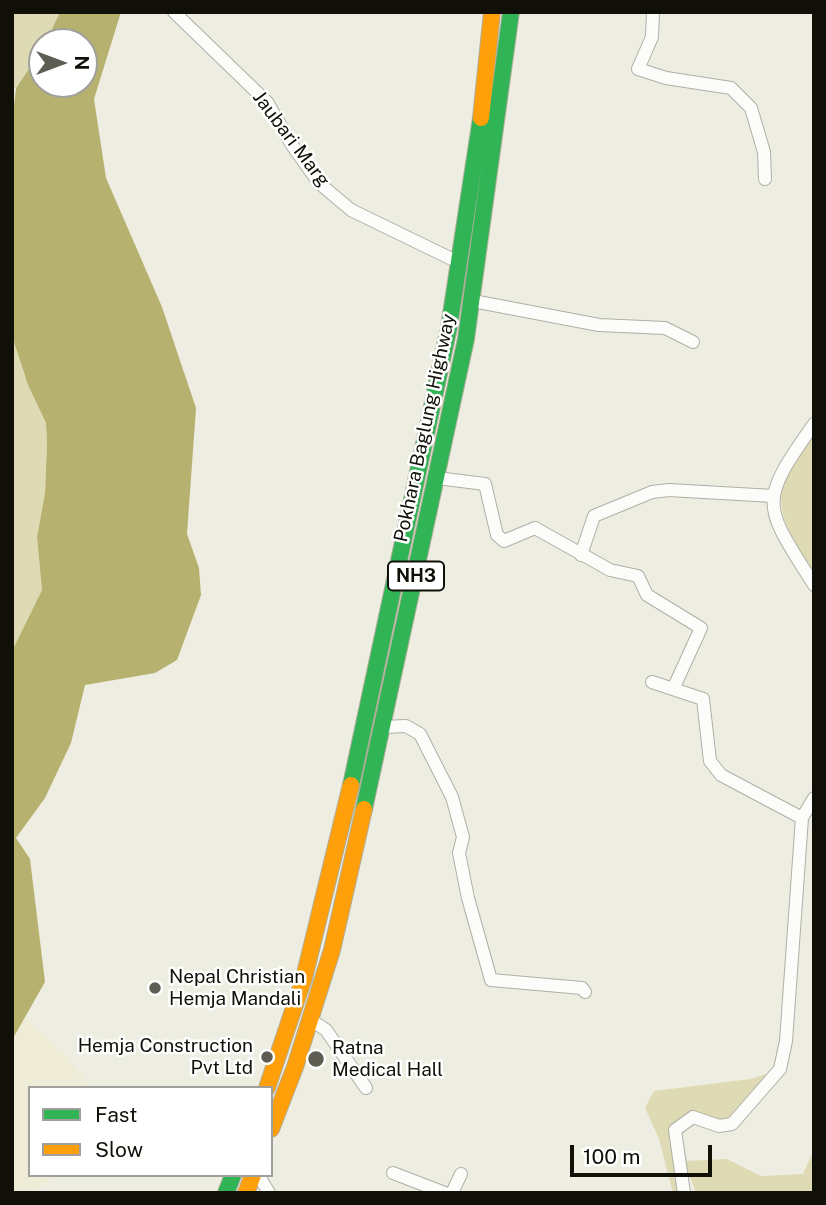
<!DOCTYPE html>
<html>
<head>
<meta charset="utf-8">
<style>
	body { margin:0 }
	#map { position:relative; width:826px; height:1205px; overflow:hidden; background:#eeede1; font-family:"Public Sans",sans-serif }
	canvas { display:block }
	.frame { position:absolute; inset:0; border:14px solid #101008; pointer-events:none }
	.legend { position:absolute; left:28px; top:1086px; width:245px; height:91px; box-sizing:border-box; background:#fff; border:2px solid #9f9f9c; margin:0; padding:9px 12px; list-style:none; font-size:21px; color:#101008 }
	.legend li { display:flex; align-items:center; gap:14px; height:35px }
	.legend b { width:35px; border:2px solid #9f9f9c }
	.north { position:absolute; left:28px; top:28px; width:70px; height:70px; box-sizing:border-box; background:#fff; border:2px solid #9f9f9c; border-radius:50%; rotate:90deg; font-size:19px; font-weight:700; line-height:28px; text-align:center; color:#101008 }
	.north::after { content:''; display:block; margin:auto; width:24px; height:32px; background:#5e5d54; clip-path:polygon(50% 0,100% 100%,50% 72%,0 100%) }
	.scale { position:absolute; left:570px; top:1145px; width:142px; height:32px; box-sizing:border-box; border:4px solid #101008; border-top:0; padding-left:9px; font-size:21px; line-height:24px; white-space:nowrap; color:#101008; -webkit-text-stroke:5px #fff; paint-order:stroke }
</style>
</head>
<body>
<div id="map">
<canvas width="826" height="1205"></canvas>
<div class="frame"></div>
<ul class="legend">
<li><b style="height:9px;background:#30b455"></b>Fast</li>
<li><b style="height:9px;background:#ff9f0a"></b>Slow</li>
</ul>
<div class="north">N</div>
<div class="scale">100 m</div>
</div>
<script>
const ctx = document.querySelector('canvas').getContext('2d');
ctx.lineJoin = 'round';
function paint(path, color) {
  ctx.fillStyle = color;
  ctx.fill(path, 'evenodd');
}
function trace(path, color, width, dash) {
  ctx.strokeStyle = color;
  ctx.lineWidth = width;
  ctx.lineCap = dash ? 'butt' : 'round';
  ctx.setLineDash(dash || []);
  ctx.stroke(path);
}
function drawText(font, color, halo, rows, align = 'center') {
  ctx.font = font + ' "Public Sans",sans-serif';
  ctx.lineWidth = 5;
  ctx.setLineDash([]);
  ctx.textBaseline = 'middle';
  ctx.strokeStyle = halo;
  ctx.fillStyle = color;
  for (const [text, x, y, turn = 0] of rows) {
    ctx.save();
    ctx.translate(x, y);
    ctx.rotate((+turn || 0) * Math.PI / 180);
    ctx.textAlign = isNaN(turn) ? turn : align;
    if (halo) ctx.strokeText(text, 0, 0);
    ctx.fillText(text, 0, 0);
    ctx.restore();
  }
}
paint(new Path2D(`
	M24 1017 65 1054 91 1088H30V1175H57L32 1193H12V1040Z`), '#eeecd6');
paint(new Path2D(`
	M12 12H60L46 42H42V50L16 88H12Z
	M12 336 28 385 46 423 47 444 45 493 37 537 42 590 12 651Z
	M814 436V572C776 514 765 494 814 436Z
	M770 1073 728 1118 674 1126 677 1193H673L659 1139 645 1108 654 1091 751 1079Z
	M814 1150V1193H696L684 1161 727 1159 761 1176 803 1174Z`), '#dedbb4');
paint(new Path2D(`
	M60 12H121L94 99 106 178 162 307 196 408 187 534 199 568 201 595 177 660 155 673 85 685 71 743 45 798 16 838 30 859 45 982 12 1040V651L42 590 37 537 45 493 47 444 46 423 28 385 12 336V122L16 88 42 50V84H84V42H46Z`), '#b7b170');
const street = new Path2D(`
	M174 12 267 102 292 145 319 183 351 210 460 263
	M653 12 652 37 638 69 666 78 731 88 751 108 764 152 765 179
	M473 301 599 325 665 328 693 342
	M814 424C757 504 763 504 814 585
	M437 478 485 484 497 535 504 541 535 528 610 570 638 576 647 595 701 628 674 687
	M581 555 594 516 652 492 669 490 773 496
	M652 682 703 699 710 761 721 775 802 818
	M384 727 406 726 420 734 452 797 463 837 459 853 468 898 491 980 582 988 585 992
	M311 1020 326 1030 366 1088
	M393 1173 445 1193
	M253 1175 262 1181 269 1193
	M452 1193 461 1174
	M684 1193 675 1130 693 1117 719 1126 732 1124 780 1069 786 1041 802 818 814 798`);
const fast = new Path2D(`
	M351 785 449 327 481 118
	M364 809 466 339 511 12
	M226 1193 233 1175`);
const slow = new Path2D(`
	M481 118 492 12
	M267 1088 304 978 351 785
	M271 1129 295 1067 332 950 364 809
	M246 1193 253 1175`);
trace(street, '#b0afa6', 14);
trace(fast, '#b0ae9a', 18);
trace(slow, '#b0ae9a', 18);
trace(street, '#fcfcfa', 12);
trace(fast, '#30b455', 16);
trace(slow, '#ff9f0a', 16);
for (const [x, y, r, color] of [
	[155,988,7,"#5e5d54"],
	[267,1057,7,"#5e5d54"],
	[316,1059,9,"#5e5d54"]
]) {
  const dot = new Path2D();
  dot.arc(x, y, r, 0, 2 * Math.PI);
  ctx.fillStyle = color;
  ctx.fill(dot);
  trace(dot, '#fff', 2.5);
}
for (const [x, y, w] of [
	[416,576,56]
]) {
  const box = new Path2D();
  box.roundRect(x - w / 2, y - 14.5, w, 29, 5);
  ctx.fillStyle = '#fff';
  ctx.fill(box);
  trace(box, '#101008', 2);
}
drawText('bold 18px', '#101008', null, [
	["NH3",416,576]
]);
drawText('19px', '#101008', '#fff', [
	["Jaubari Marg",291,139,53],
	["Pokhara Baglung Highway",425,428,-78]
]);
drawText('19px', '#101008', '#fff', [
	["Nepal Christian",169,977],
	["Hemja Mandali",169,999],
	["Hemja Construction",253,1046,"right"],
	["Pvt Ltd",253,1068,"right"],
	["Ratna",332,1048],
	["Medical Hall",332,1070]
], 'left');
</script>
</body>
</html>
